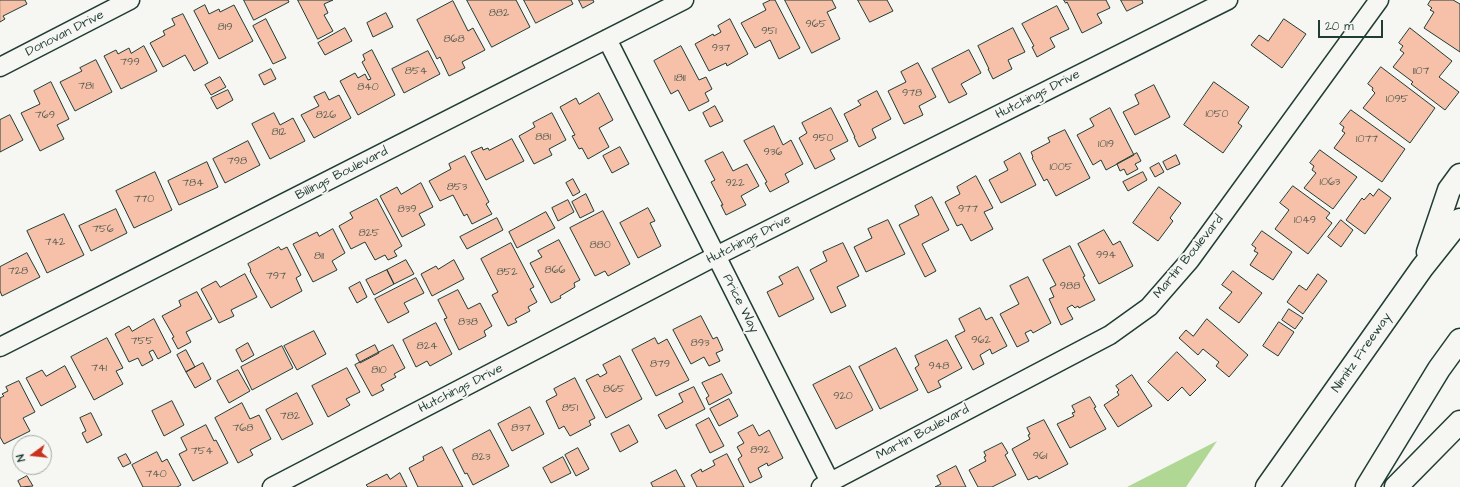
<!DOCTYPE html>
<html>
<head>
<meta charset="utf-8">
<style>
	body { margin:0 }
	#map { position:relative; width:1460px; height:487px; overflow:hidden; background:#f6f6f2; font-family:"Architects Daughter",sans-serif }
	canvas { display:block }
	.north { position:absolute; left:12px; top:435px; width:40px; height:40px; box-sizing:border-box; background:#f6f6f2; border:1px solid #a0aca6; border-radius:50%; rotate:255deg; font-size:11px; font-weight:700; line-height:16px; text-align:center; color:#1f3d34 }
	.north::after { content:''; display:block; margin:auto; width:14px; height:18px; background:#c8321e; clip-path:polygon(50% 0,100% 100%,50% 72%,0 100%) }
	.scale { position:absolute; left:1318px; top:20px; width:65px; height:18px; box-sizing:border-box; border:2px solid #1f3d34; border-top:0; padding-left:5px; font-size:12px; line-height:14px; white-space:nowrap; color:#1f3d34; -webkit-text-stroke:3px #f6f6f2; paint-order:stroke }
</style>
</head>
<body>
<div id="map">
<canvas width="1460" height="487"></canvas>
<div class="north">N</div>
<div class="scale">20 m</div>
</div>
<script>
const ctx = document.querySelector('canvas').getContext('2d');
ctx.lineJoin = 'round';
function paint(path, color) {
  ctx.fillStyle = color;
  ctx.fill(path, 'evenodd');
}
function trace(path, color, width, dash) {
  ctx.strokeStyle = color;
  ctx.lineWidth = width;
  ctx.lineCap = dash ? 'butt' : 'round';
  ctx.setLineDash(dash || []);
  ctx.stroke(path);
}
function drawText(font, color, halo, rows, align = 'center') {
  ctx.font = font + ' "Architects Daughter",sans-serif';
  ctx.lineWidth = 4;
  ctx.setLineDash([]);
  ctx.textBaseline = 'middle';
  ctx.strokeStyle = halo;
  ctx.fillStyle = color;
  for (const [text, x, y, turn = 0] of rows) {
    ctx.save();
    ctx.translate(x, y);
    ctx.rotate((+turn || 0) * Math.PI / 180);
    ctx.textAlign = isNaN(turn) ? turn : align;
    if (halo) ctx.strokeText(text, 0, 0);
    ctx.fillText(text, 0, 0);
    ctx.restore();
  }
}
paint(new Path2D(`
	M1217 441 1186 487H1127Z`), '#b0d793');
const building = new Path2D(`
	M0 0H25L27 4 3 16 5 19 0 22Z
	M244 0H288L289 2 254 20Z
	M298 0H333L324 4 328 13 324 15 333 31 318 39Z
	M467 0H516L530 27 492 47Z
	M524 0H571L573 4 536 23Z
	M579 0H593L594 2 583 8Z
	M771 0H775L800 48 779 59 770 40 755 48 741 23 766 10 763 4Z
	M785 0H832L836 8 827 12 840 39 812 53Z
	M858 0H887L893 11 870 22Z
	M1064 0H1106L1110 8 1097 14 1102 23 1082 33 1067 2 1066 3Z
	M1121 0H1142L1143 3 1127 11Z
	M1431 0H1453L1460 4V52L1424 28 1434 12 1430 10 1432 8 1428 5Z
	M453 1 468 31 473 28 485 50 462 62 465 68 449 76 440 57 437 59 417 20Z
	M205 5 209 14 219 9 220 12 234 5 253 41 219 59 194 11Z
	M1057 6 1069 29 1050 38 1055 47 1037 57 1032 47 1034 46 1022 24Z
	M386 13 393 27 373 37 367 23Z
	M183 14 208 63 194 71 185 55 163 67 150 43 165 35 163 31 175 25 172 19Z
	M266 19 286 58 273 64 253 26Z
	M730 19 748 54 727 66 726 63 709 71 695 44 713 34 714 36 721 32 718 26Z
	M1284 19 1306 34 1282 68 1251 45 1259 35 1268 41Z
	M345 28 352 41 325 55 318 43Z
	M1013 28 1025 52 1008 60 1012 69 993 79 988 69H989L978 46Z
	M1410 28 1452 61 1439 77 1459 92 1445 110 1411 84 1413 82 1393 67 1404 53 1400 50 1403 46 1399 43Z
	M144 46 157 71 121 89 104 56 116 50 118 54 129 48 131 53Z
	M681 46 699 80 706 77 712 89 705 93 709 101 689 111 678 90 671 94 654 61Z
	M372 50 395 95 358 115 340 81 355 73 358 78 365 74 368 80 371 79 362 62 365 60 363 55Z
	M969 50 981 73 961 84 967 94 949 103 932 69Z
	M428 51 440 74 404 93 392 69Z
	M96 60 112 92 75 111 60 82 82 71 80 68Z
	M918 63 936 97 919 106 923 115 904 124 888 91 906 82 901 72Z
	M1381 67 1435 108 1410 143 1363 108 1375 93 1372 90 1373 88 1368 84Z
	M271 69 276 79 264 85 259 75Z
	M220 77 226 87 211 95 205 85Z
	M51 82 69 119 57 125 64 139 40 151 21 113 40 104 34 91Z
	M1214 82 1249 107 1238 123 1242 126 1223 153 1184 125Z
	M1154 85 1170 117 1135 135 1123 112 1139 104 1135 95Z
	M228 90 233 100 217 109 211 98Z
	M877 91 891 119 872 129 876 138 859 147 854 137H855L844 114 861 105 858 101Z
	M325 92 329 100 339 95 351 118 314 138 301 115 319 106 314 97Z
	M599 93 613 120 599 128 609 147 588 159 582 148 579 149 572 136 575 135 560 107 576 98 579 104Z
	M715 106 723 121 710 127 703 113Z
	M831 108 848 141 830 150 835 159 815 169 799 138 807 133 802 123Z
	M1110 108 1134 155 1106 170 1101 160 1093 165 1077 135 1094 126 1090 119Z
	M1351 110 1405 149 1382 182 1334 148 1345 133 1342 131 1344 127 1340 124Z
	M274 113 280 125 293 118 305 141 270 159 252 124Z
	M552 113 566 140 549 149 552 155 534 164 519 136 535 127 533 123Z
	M10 115 23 140 0 152V120Z
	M774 126 783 145 791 140 803 164 785 174 789 182 770 192 765 183 767 182 744 141Z
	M1065 130 1090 178 1056 196 1047 179 1044 181 1032 158 1033 157 1031 152 1050 142 1048 138Z
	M512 139 524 161 486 180 471 152 482 147 483 150 488 148 489 150Z
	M248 141 260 165 225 183 213 159Z
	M620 147 629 164 612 173 603 156Z
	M1320 150 1357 177 1333 209 1304 188 1316 173 1312 170 1314 166 1310 163Z
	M723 152 733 171 747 164 759 186 741 196 746 205 726 215 721 205H723L711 182 715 180 705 161Z
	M1020 153 1036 185 1001 203 989 180 1008 170 1004 162Z
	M1137 153 1141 161 1135 164 1138 169 1127 175 1124 169 1120 171 1117 164Z
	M1176 155 1180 164 1167 170 1163 162Z
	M465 156 489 202 486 204 492 214 472 224 467 214 464 216 453 195 440 201 429 181 451 169 449 164Z
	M207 162 218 187 179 205 168 181Z
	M1159 163 1164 172 1155 177 1150 168Z
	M155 172 172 210 134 228 116 191Z
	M1143 172 1147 180 1128 191 1123 182Z
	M976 176 993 208 984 212 993 229 971 241 962 224 957 226 945 202 960 194 957 187Z
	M573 179 580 192 573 196 566 183Z
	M421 183 433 207 419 214 425 225 402 237 380 196 397 187 401 194Z
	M1293 186 1330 213 1326 218 1332 223 1308 254 1275 229 1289 210 1280 203Z
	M1159 187 1181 203 1170 218 1173 221 1158 241 1133 223Z
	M1379 189 1391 198 1365 234 1346 220 1362 198 1364 200 1370 193 1373 196Z
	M586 194 594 211 580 218 572 202Z
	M932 197 949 230 922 244 936 271 925 277 899 225 919 215 915 206Z
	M377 199 402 246 394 251 397 256 388 260 385 255 375 260 365 242 351 249 339 226 353 218 350 213Z
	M568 200 574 212 558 221 552 208Z
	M648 208 655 221 650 223 661 246 638 258 620 223Z
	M116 209 127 233 91 251 79 226Z
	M603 211 630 264 608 276 605 271 595 276 570 228Z
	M546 212 555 228 517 248 509 232Z
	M64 214 84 255 47 273 27 231Z
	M497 218 503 230 467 249 460 237Z
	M888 220 905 254 866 272 854 247 872 238 868 229Z
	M1341 220 1353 230 1341 247 1328 237Z
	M333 229 345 253 332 261 337 270 313 282 293 244 317 232 319 236Z
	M1104 230 1113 245 1120 241 1133 266 1099 284 1078 244Z
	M1262 231 1292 252 1273 280 1250 265 1258 253 1254 251 1256 248 1252 245Z
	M559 240 580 280 574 283 575 287 560 296 561 298 551 303 530 263 542 257 538 251Z
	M511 243 534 287 530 289 537 302 528 307 530 311 515 319 517 322 508 326 492 295 498 292 481 259Z
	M843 243 859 276 837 287 846 306 831 313 810 270 827 261 823 252Z
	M1070 246 1085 276 1083 277 1095 300 1079 308 1078 306 1075 308 1072 305 1067 308 1073 319 1061 325 1049 299 1054 297 1050 288 1056 285 1043 260Z
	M279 247 281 250 287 247 301 275 296 278 302 291 271 308 250 271 251 270 248 264Z
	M27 253 40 277 2 296 0 291V267Z
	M406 260 414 274 394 284 387 270Z
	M454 260 464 279 432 296 421 274 436 266 438 269Z
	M798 267 814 299 779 317 767 292 783 284 779 277Z
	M387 270 394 284 374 295 366 280Z
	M1233 271 1262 293 1239 323 1219 308 1232 292 1222 285Z
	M245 274 257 297 231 310 234 316 219 323 201 289 216 281 220 287Z
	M1318 274 1327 281 1303 314 1287 302 1299 285 1306 290Z
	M1028 277 1051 323 1033 333 1031 330 1025 333 1029 341 1017 347 1000 314 1019 304 1010 286Z
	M416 278 424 293 404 303 409 312 388 323 375 299Z
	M360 282 367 297 357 303 349 288Z
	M458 290 468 309 480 303 492 326 484 331 486 336 459 350 444 319 447 318 438 300Z
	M197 292 212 319 186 332 191 342 178 349 172 338 174 337 162 316 181 306 179 301Z
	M980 308 986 320 992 317 1007 346 992 354 990 349 980 355 984 364 973 370 955 336 965 331 959 319Z
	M1289 309 1303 318 1295 329 1282 320Z
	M701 316 713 339 717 337 723 350 716 353 720 361 709 366 704 357 691 364 673 330Z
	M154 319 171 352 158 359 153 350 149 352 153 360 142 366 138 358 129 362 115 334 129 326 132 331Z
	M1207 319 1248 355 1229 377 1216 366 1219 362 1203 349 1198 355 1179 338 1186 330 1193 336Z
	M1279 322 1294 332 1278 356 1263 346Z
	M436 323 452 354 430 366 427 361 416 367 403 340Z
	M314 331 326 354 297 370 284 346Z
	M107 338 123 368 116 371 123 384 94 400 71 357Z
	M655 338 658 344 667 339 689 380 656 396 632 350Z
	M947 340 962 368 938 381 941 387 928 393 915 368 919 365 915 356Z
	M248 343 254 355 242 362 236 350Z
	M375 345 379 353 360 363 356 355Z
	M393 345 405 368 394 374 396 377 381 385 384 390 372 396 355 365Z
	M282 346 293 368 252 390 241 367Z
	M896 348 918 390 880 409 859 367Z
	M186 350 195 367 186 372 177 355Z
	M1177 352 1206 380 1190 396 1182 387 1168 401 1148 382Z
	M620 356 642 399 606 418 586 380 598 374 600 377 607 373 603 365Z
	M203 363 211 379 195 388 186 372Z
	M65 366 76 387 41 406 26 378 42 370 46 376Z
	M850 366 873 410 836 429 813 385Z
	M347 368 360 392 346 399 350 405 328 417 312 386Z
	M238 370 250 391 229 403 217 381Z
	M722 374 732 393 709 405 706 398 709 396 702 383Z
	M1132 375 1152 406 1118 427 1104 405 1119 395 1117 392 1119 390 1116 386Z
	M575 378 595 418 589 421 591 425 570 436 564 426 559 429 546 401 557 395 554 389Z
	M19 381 35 412 23 418 30 431 4 444 0 437V398L4 396 2 394 8 391 6 387Z
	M694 387 705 409 666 429 658 415 683 402 679 394Z
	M297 393 313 424 282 440 266 410Z
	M1090 397 1096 407 1094 408 1106 429 1070 448 1057 424 1074 416 1072 413 1075 412 1072 406Z
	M729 399 738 416 719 426 710 409Z
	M172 401 184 425 164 436 152 411Z
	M242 403 250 419 259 415 271 439 250 450 253 455 238 463 215 418Z
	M530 407 544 434 512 451 498 424Z
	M91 413 102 435 87 443 82 433 86 431 80 418Z
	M709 418 724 446 710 453 696 425Z
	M1044 420 1068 464 1039 479 1037 476 1028 480 1012 449 1030 439 1028 435 1030 434 1027 428Z
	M206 425 214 441 216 440 228 463 193 481 179 454 187 450 181 438Z
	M629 425 638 442 620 452 611 434Z
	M753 425 759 436 769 430 783 458 768 466 767 463 758 468 762 477 750 483 738 459 742 456 737 447 744 443 738 433Z
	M490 430 509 466 473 485 467 473 465 474 453 450Z
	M1002 443 1008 453 1005 455 1016 475 992 487H978L969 470 986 461 984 457 986 456 984 452Z
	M442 447 463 487H418L409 468 424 460 423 457Z
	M578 448 589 469 576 476 565 455Z
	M157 452 162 462 167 459 181 485 177 487H143L132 465Z
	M126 454 131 463 123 467 118 458Z
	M727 454 744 487H697L691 475 701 469 702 472 715 465 713 461Z
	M563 457 571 473 551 483 543 468Z
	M956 466 966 487H935L941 484 937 476Z
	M676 470 685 487H653L651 483Z
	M400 473 407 487H368L366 485 387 474 390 479Z
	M27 476 33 486 21 487 18 481Z`);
paint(building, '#f6c0a9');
trace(building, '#1f3d34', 1);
const minor = new Path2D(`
	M607 39 830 482
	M0 67 130 0
	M0 347 684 0
	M272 487 716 256 1228 0
	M821 487 1110 335 1149 307 1190 260 1379 0`);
const motorway = new Path2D(`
	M1428 252 1449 190 1460 175
	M1267 487 1422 268 1460 220
	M1367 487 1439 369 1460 340
	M1396 487 1460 422`);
trace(minor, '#1f3d34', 21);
trace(motorway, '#1f3d34', 25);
trace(minor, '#f6f6f2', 18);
trace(motorway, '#f6f6f2', 22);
drawText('11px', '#555e51', null, [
	["882",499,14],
	["965",816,25],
	["819",225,28],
	["951",769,32],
	["868",454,40],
	["937",721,49],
	["799",130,63],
	["854",416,72],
	["1107",1421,72],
	["1811",680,79],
	["781",86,87],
	["840",368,88],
	["978",912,94],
	["1095",1397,100],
	["1050",1217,115],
	["769",45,116],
	["826",326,116],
	["812",279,133],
	["881",543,138],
	["950",823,139],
	["1077",1367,140],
	["1019",1106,145],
	["936",773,153],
	["798",237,162],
	["1005",1061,168],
	["1063",1330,183],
	["784",193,184],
	["922",735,184],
	["853",457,188],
	["770",144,200],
	["839",407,210],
	["977",968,210],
	["1049",1305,221],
	["756",103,230],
	["825",369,234],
	["742",55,243],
	["880",600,246],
	["994",1106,256],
	["811",319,257],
	["866",555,271],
	["728",18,272],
	["852",507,273],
	["797",276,277],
	["988",1070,287],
	["838",468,323],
	["962",981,341],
	["755",142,342],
	["893",700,344],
	["824",427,347],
	["879",660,365],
	["948",939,367],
	["741",99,369],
	["810",379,371],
	["865",614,390],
	["920",843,397],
	["851",570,409],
	["782",290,417],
	["768",243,429],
	["837",521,429],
	["892",760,451],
	["754",202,452],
	["961",1040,457],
	["823",481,458],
	["740",156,475]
]);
drawText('13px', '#1f3d34', '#f6f6f2', [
	["Donovan Drive",65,34,-27],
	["Hutchings Drive",1038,95,-27],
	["Billings Boulevard",342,174,-27],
	["Hutchings Drive",749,240,-27],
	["Martin Boulevard",1189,257,-51],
	["Price Way",740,304,63],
	["Nimitz Freeway",1362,353,-55],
	["Hutchings Drive",461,389,-27],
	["Martin Boulevard",923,433,-28]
]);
</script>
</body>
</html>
